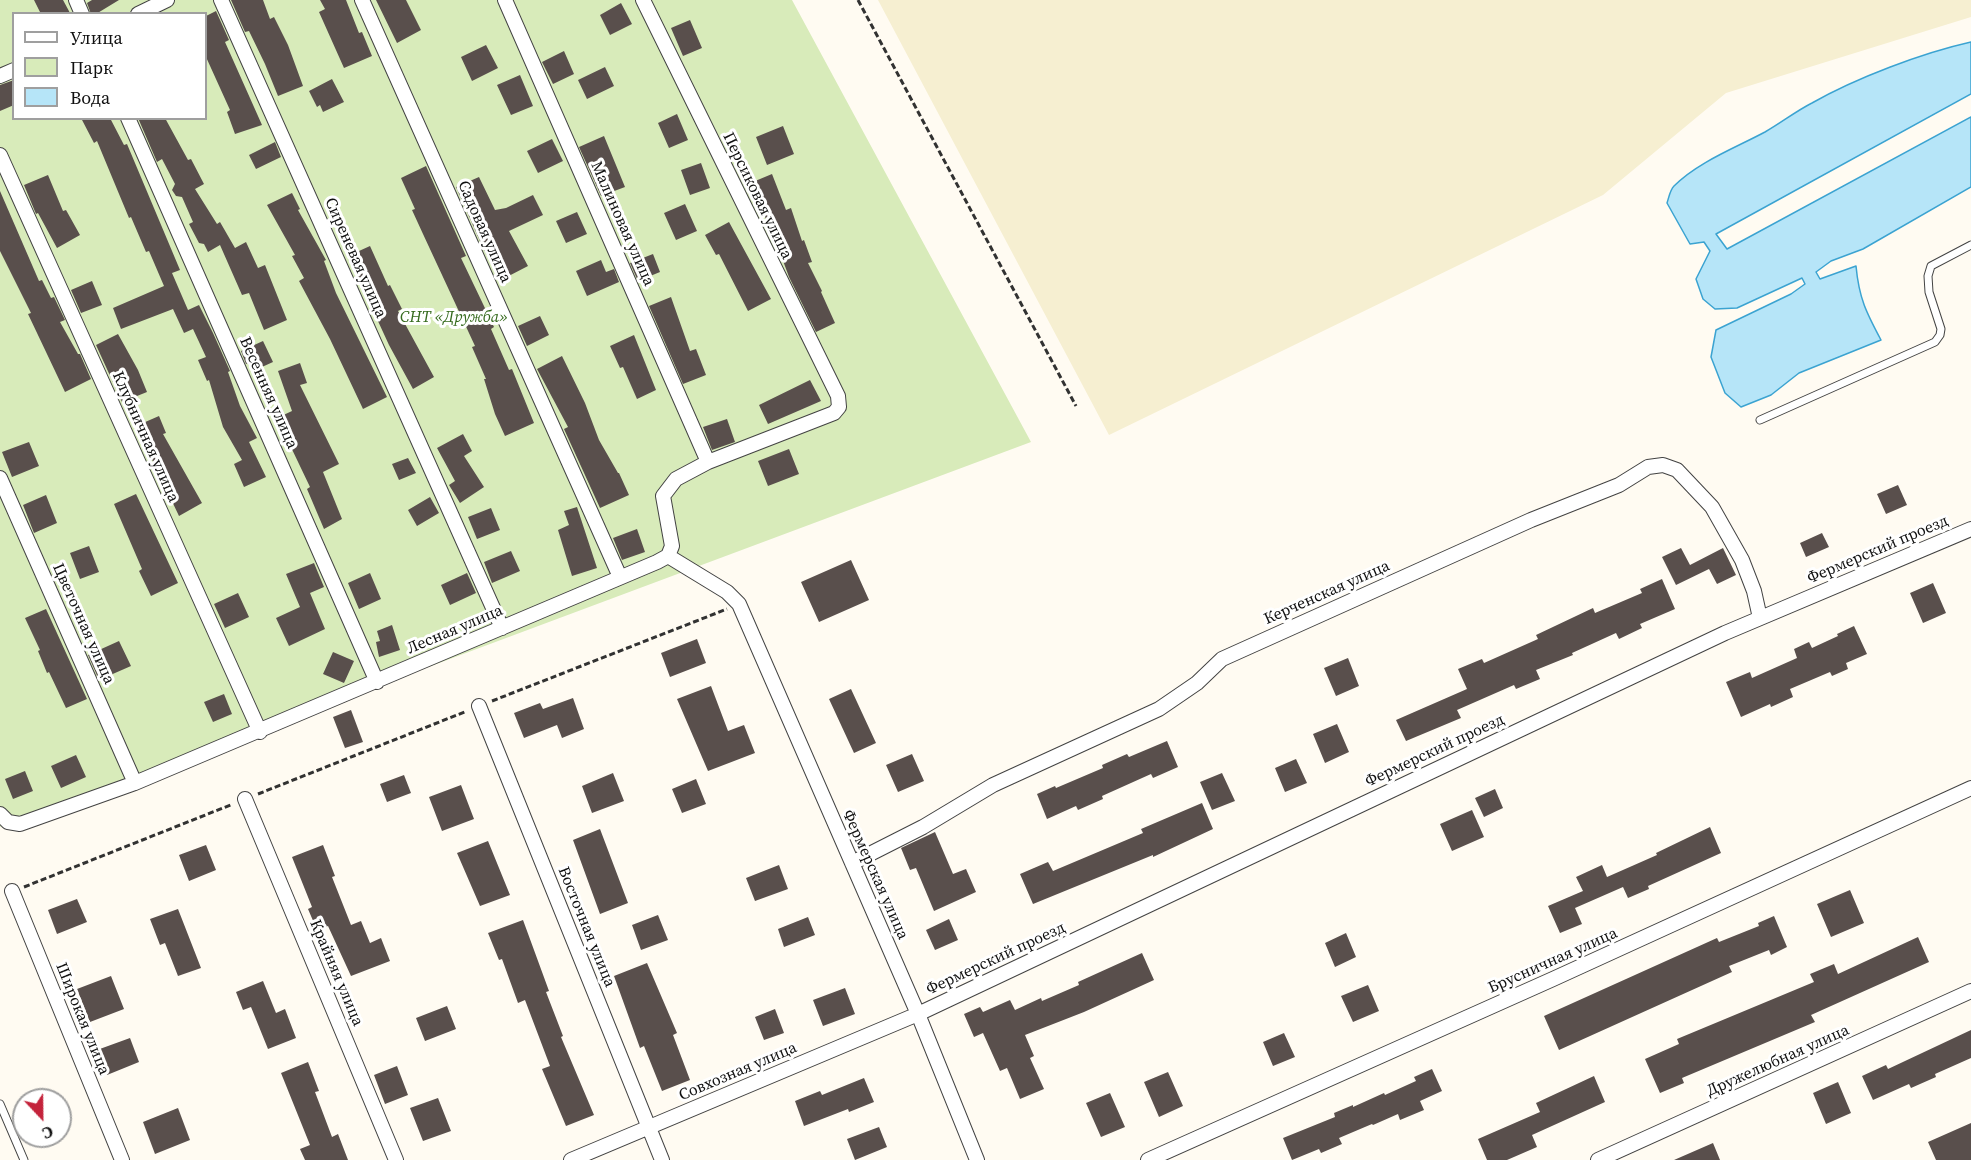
<!DOCTYPE html>
<html>
<head>
<meta charset="utf-8">
<style>
	body { margin:0 }
	#map { position:relative; width:1971px; height:1160px; overflow:hidden; background:#fffbf2; font-family:"Source Serif 4",serif }
	canvas { display:block }
	.legend { position:absolute; left:12px; top:12px; width:195px; height:108px; box-sizing:border-box; background:#fff; border:2px solid #9f9f9f; margin:0; padding:8px 10px; list-style:none; font-size:18px; color:#101010 }
	.legend li { display:flex; align-items:center; gap:12px; height:30px }
	.legend b { width:30px; border:2px solid #9f9f9f }
	.north { position:absolute; left:12px; top:1088px; width:60px; height:60px; box-sizing:border-box; background:#fff; border:2px solid #9f9f9f; border-radius:50%; rotate:158deg; font-size:16px; font-weight:700; line-height:24px; text-align:center; color:#101010 }
	.north::after { content:''; display:block; margin:auto; width:21px; height:27px; background:#c4233b; clip-path:polygon(50% 0,100% 100%,50% 72%,0 100%) }
</style>
</head>
<body>
<div id="map">
<canvas width="1971" height="1160"></canvas>
<ul class="legend">
<li><b style="height:8px;background:#fff"></b>Улица</li>
<li><b style="height:16px;background:#d8ebba"></b>Парк</li>
<li><b style="height:16px;background:#b6e5f8"></b>Вода</li>
</ul>
<div class="north">С</div>
</div>
<script>
const ctx = document.querySelector('canvas').getContext('2d');
ctx.lineJoin = 'round';
function paint(path, color) {
  ctx.fillStyle = color;
  ctx.fill(path, 'evenodd');
}
function trace(path, color, width, dash) {
  ctx.strokeStyle = color;
  ctx.lineWidth = width;
  ctx.lineCap = dash ? 'butt' : 'round';
  ctx.setLineDash(dash || []);
  ctx.stroke(path);
}
function drawText(font, color, halo, rows, align = 'center') {
  ctx.font = font + ' "Source Serif 4",serif';
  ctx.lineWidth = 6;
  ctx.setLineDash([]);
  ctx.textBaseline = 'middle';
  ctx.strokeStyle = halo;
  ctx.fillStyle = color;
  for (const [text, x, y, turn = 0] of rows) {
    ctx.save();
    ctx.translate(x, y);
    ctx.rotate((+turn || 0) * Math.PI / 180);
    ctx.textAlign = isNaN(turn) ? turn : align;
    if (halo) ctx.strokeText(text, 0, 0);
    ctx.fillText(text, 0, 0);
    ctx.restore();
  }
}
paint(new Path2D(`
	M878 0H1971V17L1726 93 1603 195 1109 435Z`), '#f6efd1');
paint(new Path2D(`
	M0 0H792L1031 442 0 827ZM14 14H206V118H14Z`), '#d8ebba');
const water = new Path2D(`
	M1971 42V94L1716 234 1727 249 1971 117V187L1863 249 1831 261 1816 272 1820 279 1856 266C1859 298 1866 312 1881 340L1799 373 1771 395 1741 407 1725 393 1711 357 1716 330 1791 294 1805 284 1802 278 1737 308 1715 309 1703 299 1696 279 1710 251 1704 242 1690 244 1667 203C1669 197 1670 190 1674 186 1698 162 1735 148 1765 132 1781 123 1796 111 1812 103 1856 78 1922 53 1971 42Z`);
paint(water, '#b6e5f8');
trace(water, '#3ba3d1', 1.5);
paint(new Path2D(`
	M34 0H63L70 13 72 14H41Z
	M92 0H119L96 14H91L87 3Z
	M231 0H263L270 19 274 17 288 45 303 86 278 96 265 64 249 31 245 32Z
	M320 0H346L359 33 362 32 372 56 344 68 319 12 325 9Z
	M376 0H406L421 30 397 43Z
	M621 3 632 24 610 35 600 15Z
	M216 11 229 40 225 42 262 125 235 134 227 112 230 110 206 57V16Z
	M690 20 702 48 683 56 671 28Z
	M486 45 498 68 472 81 461 57Z
	M564 51 574 74 553 84 542 62Z
	M605 67 614 86 587 99 578 80Z
	M520 75 533 106 511 115 497 85Z
	M332 79 344 102 323 112 320 105 317 107 309 91Z
	M14 80V105L0 111V85Z
	M677 114 688 140 669 148 658 123Z
	M81 118H110L124 145 127 144 180 270 172 273 188 310 199 305 213 333 230 371 228 372 240 406 257 438 249 442 266 477 244 487 234 464 242 460 223 427 209 380 207 381 198 360 206 357 193 329 184 333 173 309 121 329 113 308 164 286 149 251 146 252 131 217 129 218 97 141 94 143Z
	M138 118H165L188 160 191 159 204 184 195 189 217 224 220 222 235 248 246 242 258 268 265 265 287 320 264 330 249 293 242 295 220 245 208 252 204 244 199 243 189 224 193 222 182 197 176 196 172 190 175 184 162 159 157 162Z
	M783 126 794 154 767 165 756 137Z
	M604 136 625 187 601 196 579 147Z
	M552 139 563 161 538 173 527 151Z
	M275 142 281 157 256 169 249 155Z
	M701 163 710 188 690 195 681 170Z
	M426 166 466 256 461 258 494 327 491 329 509 370 512 369 534 423 505 436 495 414 484 379H486L472 347 475 346 423 234 412 210 415 209 401 178Z
	M772 174 786 210 791 208 802 241 804 240 812 262 808 263 822 291 821 292 835 323 816 332 789 277 775 239 773 240 762 208 758 210 748 184Z
	M48 175 63 211 66 210 80 235 57 248 38 213 36 214 24 185Z
	M479 177 495 210 506 208 533 195 543 215 509 231 528 266 501 280 483 248 456 187Z
	M0 191 39 281 42 280 51 298 54 297 65 320 60 322 78 354H80L91 379 65 392 28 314 31 313 0 251Z
	M292 193 300 209 298 210 326 260 324 261 336 293 387 397 363 409 330 339 299 281 304 278 292 256 295 255 267 205Z
	M685 204 697 231 676 240 664 213Z
	M577 212 587 234 566 243 556 221Z
	M729 222 771 299 748 311 719 254 716 255 705 235Z
	M370 246 388 286 390 285 402 309 398 311 434 377 413 389 389 345 348 256Z
	M653 254 660 272 638 281 630 263Z
	M601 260 606 272 614 269 619 282 587 296 576 271Z
	M92 281 102 305 81 313 71 290Z
	M671 297 690 351 696 349 706 375 683 384 649 306Z
	M540 316 549 335 527 346 518 326Z
	M118 334 138 370 147 392 122 402 96 345Z
	M634 335 656 390 637 399 623 367 620 368 610 346Z
	M263 341 273 362 253 371 249 363 246 364 241 351Z
	M562 356 585 403 599 440 618 473H619L629 495 600 508 564 429 568 427 537 369Z
	M300 363 307 383 300 385 339 464 323 472 342 519 324 529 307 489 310 487 277 418 292 411 278 371Z
	M810 380 821 401 768 424 759 405Z
	M159 416 166 433 163 434 202 503 179 516 136 426Z
	M727 419 735 442 712 450 703 427Z
	M463 434 472 451 464 456 484 487 460 503 449 485 455 481 437 448Z
	M29 442 39 466 12 477 2 452Z
	M789 449 799 474 768 486 758 461Z
	M408 458 416 473 399 480 392 464Z
	M1898 485 1907 505 1886 514 1877 494Z
	M136 494 178 583 151 596 139 571 142 569 114 504Z
	M46 495 57 523 34 533 23 505Z
	M430 497 439 513 417 526 408 510Z
	M577 507 597 568 572 576 558 530 569 525 564 511Z
	M491 508 500 530 477 539 468 517Z
	M637 529 645 552 622 560 613 538Z
	M1822 533 1829 547 1806 557 1800 543Z
	M89 546 99 572 80 579 70 553Z
	M1681 548 1690 565 1723 548 1736 575 1717 584 1709 569 1676 585 1662 557Z
	M511 551 520 571 492 583 484 562Z
	M851 560 869 600 819 622 801 582Z
	M314 563 324 587 310 593 325 629 289 646 276 618 300 607 286 574Z
	M370 573 381 599 359 609 348 583Z
	M467 573 476 593 450 605 441 585Z
	M1662 579 1675 609 1640 624 1642 628 1619 639 1616 633 1572 653 1573 655 1536 670 1540 679 1516 689 1514 685 1457 710 1461 718 1406 741 1396 720 1467 689 1458 669 1482 659 1484 663 1538 639 1536 635 1593 608 1595 613 1642 593 1640 589Z
	M1933 583 1946 613 1923 623 1910 593Z
	M238 593 249 617 225 628 214 604Z
	M46 609 87 699 66 708 49 672 47 673 38 651 40 650 25 618Z
	M392 625 400 650 379 657 376 642 380 641 377 631Z
	M1854 626 1867 654 1846 663 1848 669 1832 676 1830 672 1790 689 1793 697 1771 707 1770 704 1741 717 1726 682 1750 672 1752 678 1797 658 1794 649 1809 642 1812 648 1838 636 1837 634Z
	M697 639 706 663 670 677 661 653Z
	M119 641 131 666 99 680 88 655Z
	M333 652 354 661 344 683 323 674Z
	M1348 658 1359 686 1336 696 1324 668Z
	M711 686 728 731 744 725 755 753 708 771 677 699Z
	M851 689 876 743 854 753 829 699Z
	M224 694 232 714 213 722 204 702Z
	M573 698 584 729 562 738 557 725 524 738 514 713 540 703 543 709Z
	M351 710 363 742 345 748 333 717Z
	M1337 724 1349 752 1325 763 1313 734Z
	M1167 741 1178 767 1153 778 1151 774 1102 796 1103 799 1078 810 1076 806 1047 819 1037 794 1055 786 1056 788 1103 768 1102 765 1127 754 1129 757Z
	M912 754 924 781 898 792 886 765Z
	M76 755 86 777 61 788 51 766Z
	M1296 759 1307 783 1285 792 1275 768Z
	M25 771 33 791 13 799 5 779Z
	M613 773 624 801 592 813 582 786Z
	M1222 773 1235 801 1212 810 1200 782Z
	M404 775 411 793 387 802 380 784Z
	M696 779 706 804 682 813 672 789Z
	M461 785 474 819 442 831 429 797Z
	M1495 789 1503 808 1484 817 1475 798Z
	M1202 803 1213 829 1153 857V855L1033 904 1020 874 1048 862 1053 871 1143 833 1141 829Z
	M1472 810 1484 837 1452 851 1440 824Z
	M1710 827 1721 853 1648 886 1649 889 1628 898 1623 887 1575 908 1582 924 1560 933 1548 906 1583 891 1576 877 1602 865 1607 877 1657 855 1656 853Z
	M600 829 628 903 600 914 573 840Z
	M935 832 953 874 966 869 976 892 934 911 916 868 910 870 901 848Z
	M488 841 510 895 480 906 457 853Z
	M206 845 216 870 189 881 179 855Z
	M323 845 335 876 332 877 351 925 361 921 370 943 381 938 390 961 351 976 328 926 317 930 308 909 312 907 292 857Z
	M779 865 788 889 755 901 746 878Z
	M1850 890 1864 923 1831 937 1817 904Z
	M77 899 87 922 57 934 48 910Z
	M178 909 201 968 178 976 165 943 160 945 150 919Z
	M658 915 668 940 641 950 632 925Z
	M1774 916 1787 947 1771 955 1769 950 1729 966 1732 972 1559 1050 1544 1016 1717 938 1719 942 1759 926 1758 923Z
	M808 917 815 935 784 947 778 929Z
	M949 919 958 940 935 950 926 930Z
	M523 920 549 991 546 992 563 1036 561 1037 594 1115 566 1126 542 1069 550 1066 525 1000 518 1003 502 959 499 960 488 933Z
	M1346 933 1356 957 1335 967 1325 943Z
	M1918 937 1929 962 1811 1015 1815 1022 1682 1078 1684 1083 1660 1093 1645 1059 1679 1044 1677 1039 1814 982 1810 974 1834 964 1838 974Z
	M1142 953 1154 980 1084 1012 1025 1035 1034 1056 1030 1058 1044 1089 1020 1099 1007 1068 1000 1071 983 1033 974 1037 964 1014 980 1007 983 1012 1010 1000 1015 1010 1041 998 1042 1001 1079 985 1078 982Z
	M647 963 677 1033 673 1035 690 1080 662 1091 644 1046 640 1048 614 976Z
	M111 976 124 1009 90 1022 77 989Z
	M263 981 276 1013 285 1009 296 1038 268 1049 251 1007 243 1010 236 992Z
	M1368 985 1379 1011 1353 1022 1341 996Z
	M845 988 855 1014 823 1026 813 1000Z
	M447 1006 456 1029 425 1041 416 1018Z
	M775 1009 784 1033 764 1040 755 1017Z
	M1971 1030V1058L1935 1074 1936 1077 1911 1088 1909 1084 1873 1100 1862 1076 1886 1065 1888 1069Z
	M1284 1033 1295 1057 1273 1066 1263 1042Z
	M130 1038 139 1062 107 1075 97 1050Z
	M308 1062 319 1091 315 1092 332 1137 338 1134 348 1160H305L300 1149 310 1145 281 1073Z
	M397 1066 408 1095 385 1104 374 1075Z
	M1432 1069 1442 1091 1420 1101 1424 1110 1400 1120 1398 1114 1373 1125 1372 1124 1339 1138 1342 1144 1321 1153 1319 1149 1292 1160 1283 1138 1335 1117 1334 1113 1353 1105V1107L1384 1093 1385 1095 1416 1081 1414 1077Z
	M1168 1072 1183 1106 1159 1117 1144 1082Z
	M1594 1076 1605 1102 1532 1135 1537 1147 1507 1160H1487L1478 1139 1540 1112 1536 1103Z
	M864 1078 874 1102 849 1112 848 1109 804 1126 795 1101 820 1091 822 1095Z
	M1838 1082 1851 1113 1826 1124 1813 1093Z
	M1110 1093 1125 1127 1101 1137 1086 1103Z
	M438 1098 451 1131 423 1141 410 1108Z
	M178 1108 190 1140 155 1154 143 1122Z
	M1971 1123V1160H1936L1928 1142Z
	M879 1127 887 1147 855 1160 847 1139Z
	M1713 1143 1720 1160H1674Z`), '#594f4c');
const lane = new Path2D(`
	M1760 420 1935 342 1940 335 1941 329 1929 292 1928 276 1931 266 1971 245
	M0 1104 24 1160`);
const street = new Path2D(`
	M76 0 82 14
	M221 0 502 628
	M362 0 620 577
	M505 0 708 462
	M138 14 167 0
	M0 76 14 70
	M128 118 377 682
	M0 155 260 732
	M0 478 135 783
	M668 556 727 592 739 604 918 1014 977 1160
	M479 706 662 1160
	M245 799 396 1160
	M0 814 8 822 20 824 135 783 657 562 668 556 672 546 663 496 676 479 708 462 834 413 839 407 838 396 643 0
	M852 863 923 827 993 785 1159 709 1197 683 1222 659 1531 520 1619 485 1648 467 1663 465 1677 470 1712 507 1742 560 1754 591 1760 618
	M12 891 122 1160
	M571 1160 918 1014 1725 633 1971 529
	M1148 1160 1553 979 1971 788
	M1598 1160 1971 991`);
trace(lane, '#434343', 9);
trace(street, '#434343', 16);
trace(new Path2D(`
	M858 0 1076 406
	M492 701 727 609
	M258 794 467 711
	M24 887 233 804`), '#323232', 3, [6, 3]);
trace(lane, '#fff', 7);
trace(street, '#fff', 14);
drawText('16px', '#101010', '#fff', [
	["Персиковая улица",757,196,64],
	["Малиновая улица",622,224,66],
	["Садовая улица",484,232,66],
	["Сиреневая улица",355,258,66],
	["Весенняя улица",268,393,66],
	["Клубничная улица",145,437,66],
	["Фермерский проезд",1878,550,-23],
	["Керченская улица",1327,593,-24],
	["Цветочная улица",83,624,66],
	["Лесная улица",455,630,-23],
	["Фермерский проезд",1435,751,-25],
	["Фермерская улица",875,875,66],
	["Восточная улица",586,927,68],
	["Фермерский проезд",996,959,-25],
	["Брусничная улица",1553,961,-24],
	["Крайняя улица",336,973,67],
	["Широкая улица",82,1019,68],
	["Дружелюбная улица",1778,1061,-24],
	["Совхозная улица",738,1072,-23]
]);
drawText('italic 16px', '#356a1d', '#fff', [
	["СНТ «Дружба»",454,318]
]);
</script>
</body>
</html>
